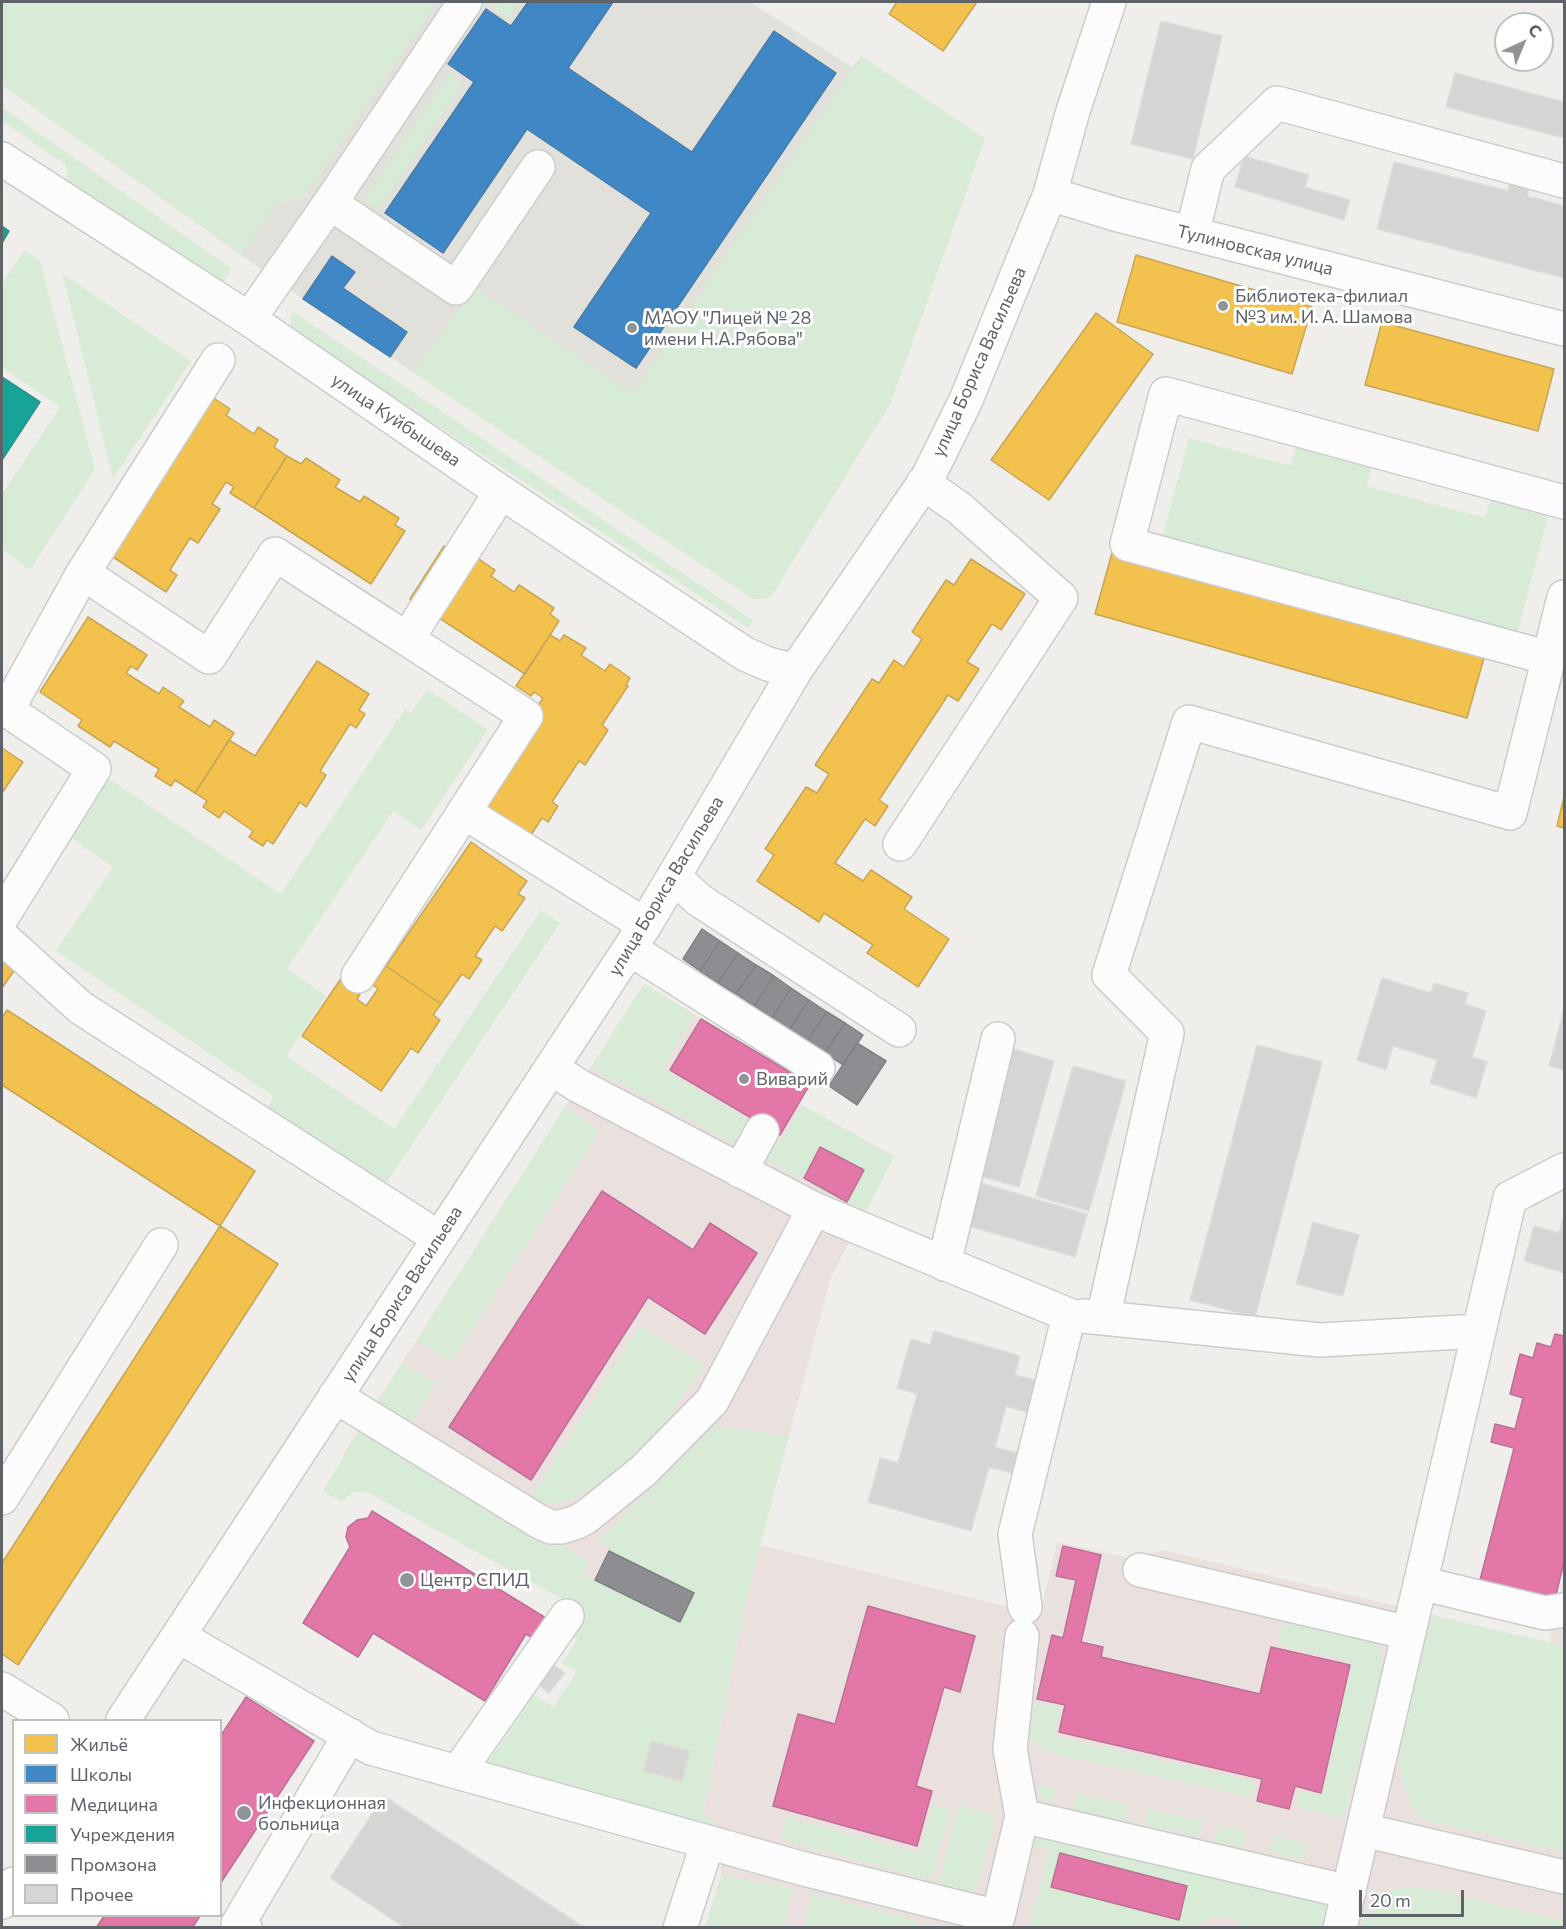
<!DOCTYPE html>
<html>
<head>
<meta charset="utf-8">
<style>
	body { margin:0 }
	#map { position:relative; width:1566px; height:1929px; overflow:hidden; background:#efeeea; font-family:Commissioner,sans-serif }
	canvas { display:block }
	.frame { position:absolute; inset:0; border:3px solid #5f6368; pointer-events:none }
	.legend { position:absolute; left:12px; top:1719px; width:210px; height:198px; box-sizing:border-box; background:#fff; border:2px solid #bfc1c3; margin:0; padding:8px 10px; list-style:none; font-size:18px; color:#5f6368 }
	.legend li { display:flex; align-items:center; gap:12px; height:30px }
	.legend b { width:30px; border:2px solid #bfc1c3 }
	.north { position:absolute; left:1494px; top:12px; width:60px; height:60px; box-sizing:border-box; background:#fff; border:2px solid #bfc1c3; border-radius:50%; rotate:44deg; font-size:16px; font-weight:700; line-height:24px; text-align:center; color:#5f6368 }
	.north::after { content:''; display:block; margin:auto; width:21px; height:27px; background:#919496; clip-path:polygon(50% 0,100% 100%,50% 72%,0 100%) }
	.scale { position:absolute; left:1359px; top:1890px; width:105px; height:27px; box-sizing:border-box; border:3px solid #5f6368; border-top:0; padding-left:8px; font-size:18px; line-height:21px; white-space:nowrap; color:#5f6368; -webkit-text-stroke:4px #fff; paint-order:stroke }
</style>
</head>
<body>
<div id="map">
<canvas width="1566" height="1929"></canvas>
<div class="frame"></div>
<ul class="legend">
<li><b style="height:16px;background:#f2c14e"></b>Жильё</li>
<li><b style="height:16px;background:#3f88c5"></b>Школы</li>
<li><b style="height:16px;background:#e377a8"></b>Медицина</li>
<li><b style="height:16px;background:#17a398"></b>Учреждения</li>
<li><b style="height:16px;background:#8d8d92"></b>Промзона</li>
<li><b style="height:16px;background:#d6d5d3"></b>Прочее</li>
</ul>
<div class="north">С</div>
<div class="scale">20 m</div>
</div>
<script>
const ctx = document.querySelector('canvas').getContext('2d');
ctx.lineJoin = 'round';
function paint(path, color) {
  ctx.fillStyle = color;
  ctx.fill(path, 'evenodd');
}
function trace(path, color, width, dash) {
  ctx.strokeStyle = color;
  ctx.lineWidth = width;
  ctx.lineCap = dash ? 'butt' : 'round';
  ctx.setLineDash(dash || []);
  ctx.stroke(path);
}
function drawText(font, color, halo, rows, align = 'center') {
  ctx.font = font + ' Commissioner,sans-serif';
  ctx.lineWidth = 6;
  ctx.setLineDash([]);
  ctx.textBaseline = 'middle';
  ctx.strokeStyle = halo;
  ctx.fillStyle = color;
  for (const [text, x, y, turn = 0] of rows) {
    ctx.save();
    ctx.translate(x, y);
    ctx.rotate((+turn || 0) * Math.PI / 180);
    ctx.textAlign = isNaN(turn) ? turn : align;
    if (halo) ctx.strokeText(text, 0, 0);
    ctx.fillText(text, 0, 0);
    ctx.restore();
  }
}
paint(new Path2D(`
	M2 2H750L852 67 861 56 985 139 891 402 770 598 754 599 303 299 2 85Z`), '#e2e0da');
paint(new Path2D(`
	M644 984 810 1084 799 1104 894 1156 831 1277 760 1545 1040 1615 1057 1542 1130 1558 1164 1550 1549 1643 1564 1576V1927H705L721 1876 722 1831 703 1814 745 1604 680 1622 519 1545 343 1455Z`), '#eae0de');
paint(new Path2D(`
	M2 2H437L303 198 275 205 242 255 2 85Z
	M497 2H518L507 18 493 8Z
	M861 56 985 139 891 402 770 598 754 599 413 372 475 287 633 394Z
	M449 73 463 83 378 210 363 201Z
	M2 107 232 269 221 285 68 186 66 165 2 121Z
	M24 250 40 261 95 469 30 570 2 549V494L60 407 2 367V285Z
	M62 273 191 361 113 478Z
	M293 312 753 620 748 628 294 332C289 325 290 320 293 312Z
	M1189 438 1290 466 1296 446 1372 466 1367 486 1485 518 1491 499 1549 514 1516 637 1161 541Z
	M427 689 488 730 421 830 393 811 287 969 326 996 286 1056 394 1129 541 910 560 923 377 1197 260 1119 274 1097 56 951 113 867 61 831 100 773 281 894 405 709 411 713Z
	M644 984 694 1015 662 1069 754 1123 741 1147 591 1067Z
	M802 1105 894 1156 865 1213 760 1157 771 1134 782 1139ZM820 1147 864 1170 846 1201 804 1178Z
	M565 1107 595 1127 598 1134 451 1362 417 1340Z
	M640 1326 704 1365C673 1413 638 1462 588 1490 577 1496 566 1502 553 1503 545 1503 538 1501 530 1499Z
	M402 1363 436 1384 409 1426 375 1405Z
	M715 1426 789 1436 745 1604 703 1814 722 1831 485 1767 534 1695 553 1707 577 1672 562 1663 577 1640 569 1634 584 1611 369 1493 353 1492 342 1502 323 1491 362 1427 588 1561 582 1574 680 1622 694 1593 609 1551 610 1548 599 1543 603 1536Z
	M1431 1615 1564 1646V1852L1421 1819 1412 1807 1402 1780 1398 1748Z
	M1283 1617 1371 1640C1379 1649 1383 1656 1382 1668L1344 1818 1297 1807 1300 1791 1323 1795 1352 1661 1278 1644Z
	M1035 1702 1060 1707 1054 1737 1254 1781 1250 1797 1047 1752 1034 1743 1028 1736Z
	M1032 1784 1055 1788 1052 1804 1040 1796Z
	M1077 1793 1129 1805 1126 1821 1073 1809Z
	M932 1805 950 1810 931 1880 781 1839 787 1817 919 1853Z
	M959 1805 996 1816 976 1890 969 1896 937 1889Z
	M1148 1809 1203 1821 1199 1837 1145 1825Z
	M1218 1825 1247 1831 1244 1847 1215 1841Z
	M1035 1834 1320 1902 1330 1908V1928L1244 1927C1230 1913 1210 1913 1196 1927L1030 1928 1049 1849 1032 1845Z
	M1274 1836 1307 1844 1303 1860 1271 1852Z
	M721 1876 792 1888 784 1927H705Z
	M1408 1886 1435 1890 1564 1921V1927H1361C1366 1902 1384 1891 1408 1886Z
	M811 1893 910 1919 916 1921 920 1927H804Z`), '#d8ebd6');
const homes = new Path2D(`
	M897 2H977L943 51 889 14Z
	M1136 255 1312 307 1292 374 1117 322Z
	M1096 313 1153 354 1049 500 991 460Z
	M1382 322 1554 369 1538 431 1365 385Z
	M209 395 230 409 226 415 254 434 258 427 278 440 274 447 287 456 254 508 230 493 234 487 226 482 212 504 220 509 198 543 190 538 170 570 177 575 166 592 107 553Z
	M287 456 301 464 306 458 340 480 335 487 360 502 364 496 399 518 395 525 405 531 371 584 254 508Z
	M1115 542 1487 647 1467 718 1095 614Z
	M444 546 456 553 460 546 495 570 491 576 514 592 519 585 554 608 550 614 559 621 525 674 410 599Z
	M971 559 1025 594 1001 630 992 624 967 662 979 669 958 701 948 695 879 800 888 806 875 826 865 819 835 863 863 881 871 870 912 897 904 909 949 939 918 987 867 953 873 945 824 913 819 922 757 881 774 855 765 849 806 787 817 793 829 774 815 765 872 679 879 683 894 660 904 667 922 639 912 632 946 580 954 585Z
	M88 617 147 655 137 670 131 666 126 673 159 694 163 687 184 701 179 707 210 727 214 720 234 733 195 793 175 780 171 786 155 776 159 769 114 741 110 747 78 726 82 720 40 692Z
	M550 635 560 641 564 635 586 648 581 655 605 671 610 664 630 678 626 685 628 686 602 725 608 730 585 765 579 761 552 802 558 806 548 822 542 818 529 838 475 802 543 698 534 692 531 696 516 686Z
	M317 661 369 694 359 710 365 714 356 728 350 724 320 771 326 775 306 807 300 802 273 844 267 840 263 846 249 837 253 831 224 811 219 818 203 807 207 801 195 793 229 740 255 756Z
	M2 748 23 762 2 793Z
	M1564 797V828L1557 826Z
	M471 842 527 881 518 894 525 898 502 931 495 926 475 956 482 960 469 979 462 974 441 1004 386 966Z
	M2 945 18 965 2 988Z
	M386 966 441 1004 433 1015 440 1020 418 1053 411 1048 381 1091 302 1036 340 980 360 994 357 999 366 1006 378 989 373 985Z
	M7 1010 255 1171 220 1226 2 1085V1018Z
	M220 1226 278 1264 18 1665 2 1654V1563Z`);
paint(homes, '#f2c14e');
trace(homes, '#c6a556', 1.5);
const schools = new Path2D(`
	M528 2H613L568 68 692 152 774 31 836 73 636 368 574 327 651 213 527 129 443 253 385 213 474 82 448 64 486 9 511 26Z
	M332 256 355 272 343 288 407 332 390 357 303 299Z`);
paint(schools, '#3f88c5');
trace(schools, '#497da9', 1.5);
const health = new Path2D(`
	M701 1019 810 1084 780 1135 670 1070Z
	M820 1147 864 1170 847 1202 804 1178Z
	M602 1191 693 1250 710 1223 757 1253 705 1334 648 1297 531 1480 449 1427Z
	M1555 1334 1564 1336V1562L1555 1599 1480 1580 1514 1448 1491 1442 1495 1424 1515 1429 1523 1398 1510 1394 1520 1354 1533 1358 1537 1343 1551 1347Z
	M372 1511 554 1623 541 1643 526 1634 485 1701 373 1633 358 1657 303 1623 350 1547 346 1537 348 1527 357 1520 368 1518Z
	M1063 1546 1101 1555 1081 1642 1103 1647 1101 1657 1260 1694 1271 1647 1350 1665 1321 1793 1295 1786 1289 1809 1257 1801 1262 1779 1059 1732 1065 1705 1037 1699 1052 1635 1063 1638 1076 1580 1056 1576Z
	M868 1606 975 1636 960 1692 944 1687 916 1786 932 1791 917 1846 773 1806 798 1714 835 1724Z
	M246 1697 314 1741 220 1884V1737Z
	M1060 1853 1187 1886 1179 1920 1051 1887Z
	M104 1916H200L192 1928H96Z`);
paint(health, '#e377a8');
trace(health, '#bb7195', 1.5);
const public = new Path2D(`
	M2 226 9 231 2 243Z
	M2 377 40 402 2 460Z`);
paint(public, '#17a398');
trace(public, '#2d908a', 1.5);
const industry = new Path2D(`
	M702 929 720 941 700 971 683 959Z
	M720 941 738 953 718 983 700 971Z
	M738 953 756 965 736 994 718 983Z
	M756 965 774 976 754 1006 736 994Z
	M774 976 791 988 772 1018 754 1006Z
	M791 988 809 1000 789 1030 772 1018Z
	M809 1000 827 1012 807 1041 789 1030Z
	M827 1012 845 1023 825 1053 807 1041Z
	M845 1023 863 1035 843 1065 825 1053Z
	M857 1043 886 1061 857 1105 829 1086Z
	M609 1551 694 1593 680 1622 595 1580Z`);
paint(industry, '#8d8d92');
trace(industry, '#7f8085', 1.5);
const building = new Path2D(`
	M1161 21 1222 36 1193 159 1131 144Z
	M1455 73 1564 102V138L1446 107Z
	M1244 156 1309 175 1305 187 1350 200 1344 220 1235 187Z
	M1394 162 1508 191 1510 182 1529 188 1527 196 1564 206V278L1377 229Z
	M1382 978 1431 993 1434 983 1468 993 1465 1004 1486 1011 1472 1057 1487 1062 1476 1098 1430 1083 1437 1060 1393 1046 1386 1070 1357 1060Z
	M1563 1013 1564 1014V1070L1549 1066Z
	M1257 1045 1322 1062 1255 1317 1190 1300Z
	M1003 1046 1054 1061 1019 1187 968 1173Z
	M1073 1066 1126 1081 1089 1211 1036 1196Z
	M967 1179 1087 1214 1075 1257 955 1222Z
	M1564 1215V1273L1524 1261 1534 1226 1559 1233Z
	M1313 1222 1359 1235 1343 1296 1296 1284Z
	M934 1331 1020 1356 1015 1375 1038 1381 1029 1413 1006 1406 995 1447 1018 1453 1012 1473 989 1467 971 1531 868 1502 880 1458 898 1463 917 1394 897 1388 911 1339 930 1345Z
	M547 1660 565 1673 549 1693 532 1680Z
	M651 1741 690 1751 682 1781 643 1771Z
	M384 1796 585 1928H405L330 1878Z`);
paint(building, '#d6d5d3');
trace(building, '#deddd9', 1.5);
const minor = new Path2D(`
	M2 159 249 319 501 492 745 654 768 664 795 671
	M1050 194 1115 214 1564 329
	M330 203 456 288 538 167
	M1192 234 1208 169 1277 103 1564 181
	M249 319 330 203 465 2
	M83 573 209 657 275 554 407 639 501 492
	M407 639 526 716 464 812 645 925
	M1549 658 1127 544 1166 394 1564 502
	M900 844 1061 598 959 508 923 483
	M674 877 699 900 899 1030
	M2 917 94 769 7 710 83 573 218 360
	M2 937 81 1008 439 1238
	M630 949 818 1068
	M358 976 464 812
	M551 1068 579 1086 814 1209 1069 1315 1015 1534 1025 1607
	M740 1171 762 1131
	M944 1264 998 1039
	M1083 1316 1320 1340 1479 1331
	M1103 1318 1167 1033 1109 975 1189 722 1510 813 1564 597
	M335 1396 538 1521 551 1527H561L577 1522 586 1517 643 1471 712 1401 814 1209
	M2 1498 161 1245
	M1140 1570 1409 1633
	M1420 1583 1545 1613 1564 1610
	M180 1637 371 1748 804 1869 998 1917 1022 1816 1349 1892
	M2 1689 52 1720
	M123 1720 645 925 795 671 928 477 966 400 1050 194 1073 111 1109 2
	M458 1772 567 1616
	M1022 1816 1010 1749 1022 1636
	M1363 1830 1564 1877
	M2 1902 14 1884
	M245 1928 238 1924 350 1735
	M680 1928 708 1842
	M1340 1928 1510 1198 1564 1170`);
trace(minor, '#cbcccc', 36);
trace(minor, '#fdfcfc', 33);
for (const [x, y, r, color] of [
	[1223,306,6,"#919496"],
	[632,328,6,"#919496"],
	[744,1079,6,"#919496"],
	[407,1580,8,"#919496"],
	[244,1813,8,"#919496"]
]) {
  const dot = new Path2D();
  dot.arc(x, y, r, 0, 2 * Math.PI);
  ctx.fillStyle = color;
  ctx.fill(dot);
  trace(dot, '#fff', 2);
}
drawText('18px', '#5f6368', '#fff', [
	["Тулиновская улица",1255,250,14],
	["улица Бориса Васильева",979,362,-66],
	["улица Куйбышева",396,420,34],
	["улица Бориса Васильева",666,886,-59],
	["улица Бориса Васильева",402,1294,-57]
]);
drawText('18px', '#5f6368', '#fff', [
	["Библиотека-филиал",1235,296],
	["№3 им. И. А. Шамова",1235,317],
	["МАОУ \"Лицей № 28",644,318],
	["имени Н.А.Рябова\"",644,339],
	["Виварий",756,1079],
	["Центр СПИД",420,1580],
	["Инфекционная",258,1803],
	["больница",258,1824]
], 'left');
</script>
</body>
</html>
